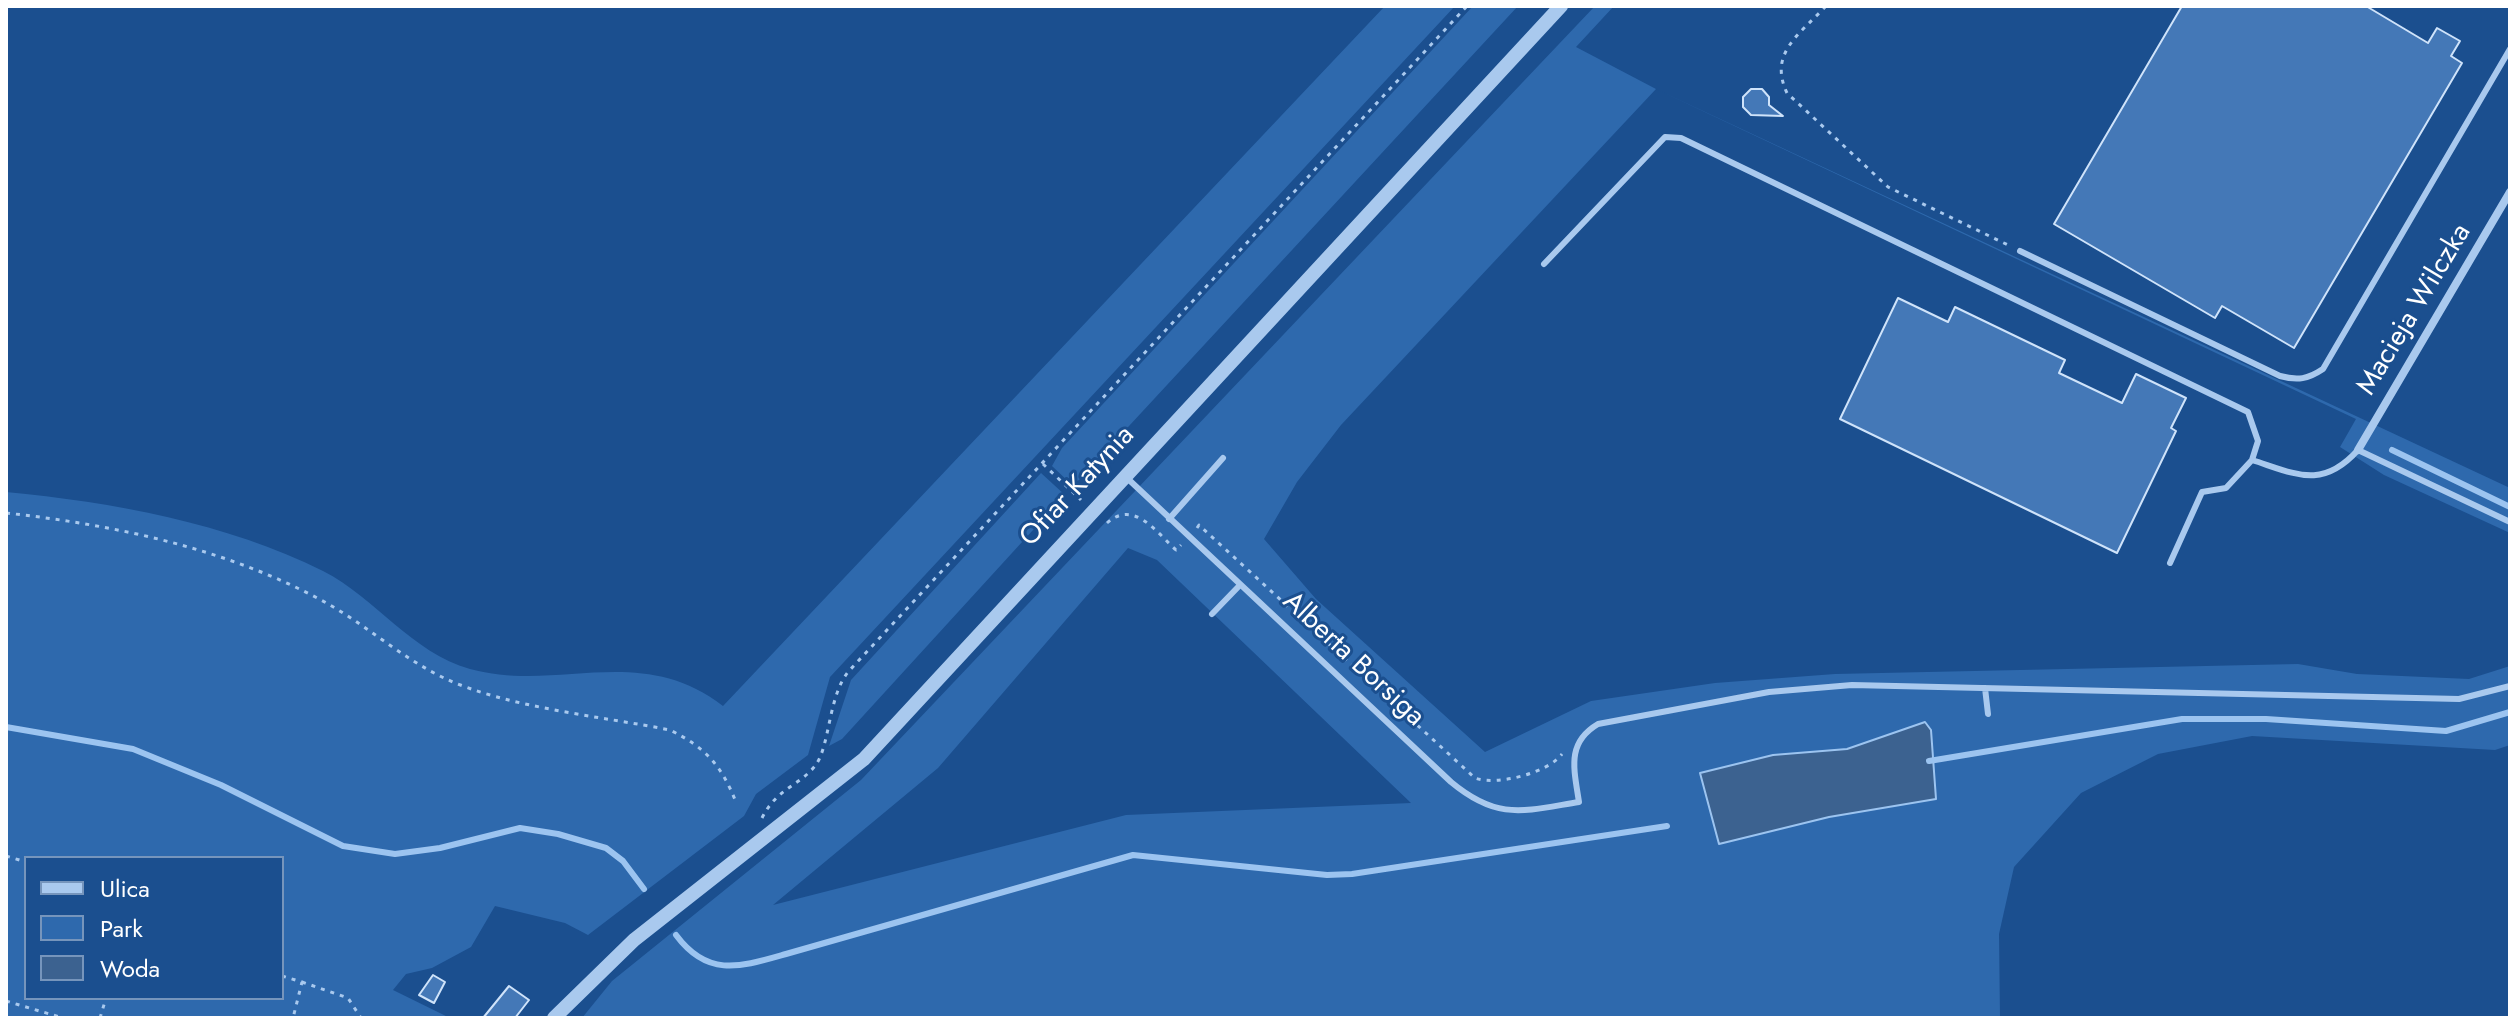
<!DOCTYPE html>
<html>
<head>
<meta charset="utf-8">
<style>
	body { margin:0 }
	#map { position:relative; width:2516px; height:1024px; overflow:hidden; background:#1b4f8f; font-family:Jost,sans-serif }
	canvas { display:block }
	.frame { position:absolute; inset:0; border:8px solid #fff; pointer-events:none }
	.legend { position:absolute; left:24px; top:856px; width:260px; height:144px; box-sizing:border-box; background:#1b4f8f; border:2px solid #7695bc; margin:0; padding:10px 14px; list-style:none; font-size:24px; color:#fff }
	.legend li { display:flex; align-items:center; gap:16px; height:40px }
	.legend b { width:40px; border:2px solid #7695bc }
</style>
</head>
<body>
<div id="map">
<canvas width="2516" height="1024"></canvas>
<div class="frame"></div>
<ul class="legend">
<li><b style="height:10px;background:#a9c9ee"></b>Ulica</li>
<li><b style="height:22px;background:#2e69ad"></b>Park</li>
<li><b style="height:22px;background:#3c6290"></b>Woda</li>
</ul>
</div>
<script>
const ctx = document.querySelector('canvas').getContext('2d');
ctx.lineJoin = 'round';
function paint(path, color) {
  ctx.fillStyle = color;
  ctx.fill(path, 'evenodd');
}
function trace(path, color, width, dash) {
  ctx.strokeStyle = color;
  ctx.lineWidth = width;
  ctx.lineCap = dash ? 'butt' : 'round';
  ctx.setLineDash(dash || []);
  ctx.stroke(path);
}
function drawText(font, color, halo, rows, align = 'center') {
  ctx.font = font + ' Jost,sans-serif';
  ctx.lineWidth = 6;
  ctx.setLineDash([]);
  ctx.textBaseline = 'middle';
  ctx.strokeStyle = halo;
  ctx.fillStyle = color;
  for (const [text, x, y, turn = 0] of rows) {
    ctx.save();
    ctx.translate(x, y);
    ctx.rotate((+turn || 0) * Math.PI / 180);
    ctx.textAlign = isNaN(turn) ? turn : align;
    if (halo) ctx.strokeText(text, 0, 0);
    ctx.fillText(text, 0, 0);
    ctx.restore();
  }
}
paint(new Path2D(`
	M1385 6H1455L830 677 808 755 756 794 744 816 588 935 565 923 495 906 471 947 432 968 406 974 393 990 450 1018H6V492C112 502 227 523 323 571 376 598 412 653 470 669 558 693 640 642 723 706ZM282 858V998H26V858Z
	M1473 6H1518L1079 480 1071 484 1052 466 1062 448Z
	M1595 6H1614L1576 47 1656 89 2510 488V533L2384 475 2340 447 2356 419 1656 89 1341 425 1297 482 1264 539 1316 599 1485 752 1591 701 1715 683 1835 674 2298 664 2357 674 2469 679 2510 666V745L2495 750 2252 736 2158 754 2081 793 2014 867 1999 934 2000 1018H582L612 981 861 780ZM1128 548 1157 560 1411 803 1126 815 773 905 938 768Z
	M1041 473 1065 495 842 739 829 746 851 680Z`), '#2e69ad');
const water = new Path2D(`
	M1925 722 1931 730 1936 799 1829 817 1719 844 1700 773 1773 755 1847 749Z`);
paint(water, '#3c6290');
trace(water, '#9cc4f0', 2);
trace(new Path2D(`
	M2392 450 2510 507
	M6 727 133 749 221 785 343 846 395 854 440 848 520 828 558 834 606 848 623 861 644 889
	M1929 761 2182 719H2266L2446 731 2510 712
	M676 935C708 978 740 967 786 954L1133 855 1327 875 1352 874 1667 826`), '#9cc4f0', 6);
const building = new Path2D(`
	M2182 6H2366L2428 43 2437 28 2460 41 2451 56 2462 63 2294 348 2222 306 2215 318 2054 224Z
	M1751 89H1762L1769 97V105L1783 116 1751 115 1743 107V97Z
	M1898 298 1948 322 1955 307 2065 360 2059 373 2122 403 2136 374 2186 398 2171 428 2176 431 2117 553 1840 419Z
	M433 975 445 982 434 1003 419 995Z
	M509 986 529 1000 515 1018H483Z`);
paint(building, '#4478b7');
trace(building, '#cfe3fa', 2);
trace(new Path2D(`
	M1826 6C1800 34 1768 53 1787 93L1888 187 2010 246
	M1043 464 1081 500
	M6 513C115 525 224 548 321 600 364 623 400 657 444 678 508 708 600 716 670 730 706 748 721 765 736 802
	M1107 523C1134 499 1156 532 1176 550L1181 545
	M1197 528 1199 525 1475 778C1497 786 1548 773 1562 754
	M762 818C777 788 799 786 815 766 830 747 828 697 848 672L1467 6
	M6 856 26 862
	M282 976 302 982 293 1018
	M302 982 348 998 361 1018
	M6 1001 63 1018
	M100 1018 106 998`), '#a9c9ee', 3, [4, 6]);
trace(new Path2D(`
	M2020 251 2280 376C2298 381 2308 379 2323 369L2510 49
	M1544 264 1665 137 1681 138 2248 412 2258 441 2252 460C2296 474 2322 490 2358 450L2510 522
	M1127 478 1451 782C1498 821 1523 811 1579 802 1574 769 1566 743 1598 724L1769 692 1852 685 2459 699 2510 686
	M1169 519 1223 458
	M2170 563 2202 492 2226 488 2252 460
	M1212 614 1240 585
	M1985 688 1988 714`), '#a9c9ee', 6);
trace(new Path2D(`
	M2358 450 2510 192`), '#a9c9ee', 8);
trace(new Path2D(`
	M554 1018 634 940 864 759 1561 6`), '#a9c9ee', 14);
drawText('28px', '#fff', '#1b4f8f', [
	["Macieja Wilczka",2415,310,-59],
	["Ofiar Katynia",1078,487,-47],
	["Alberta Borsiga",1353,660,43]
]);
</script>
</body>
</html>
